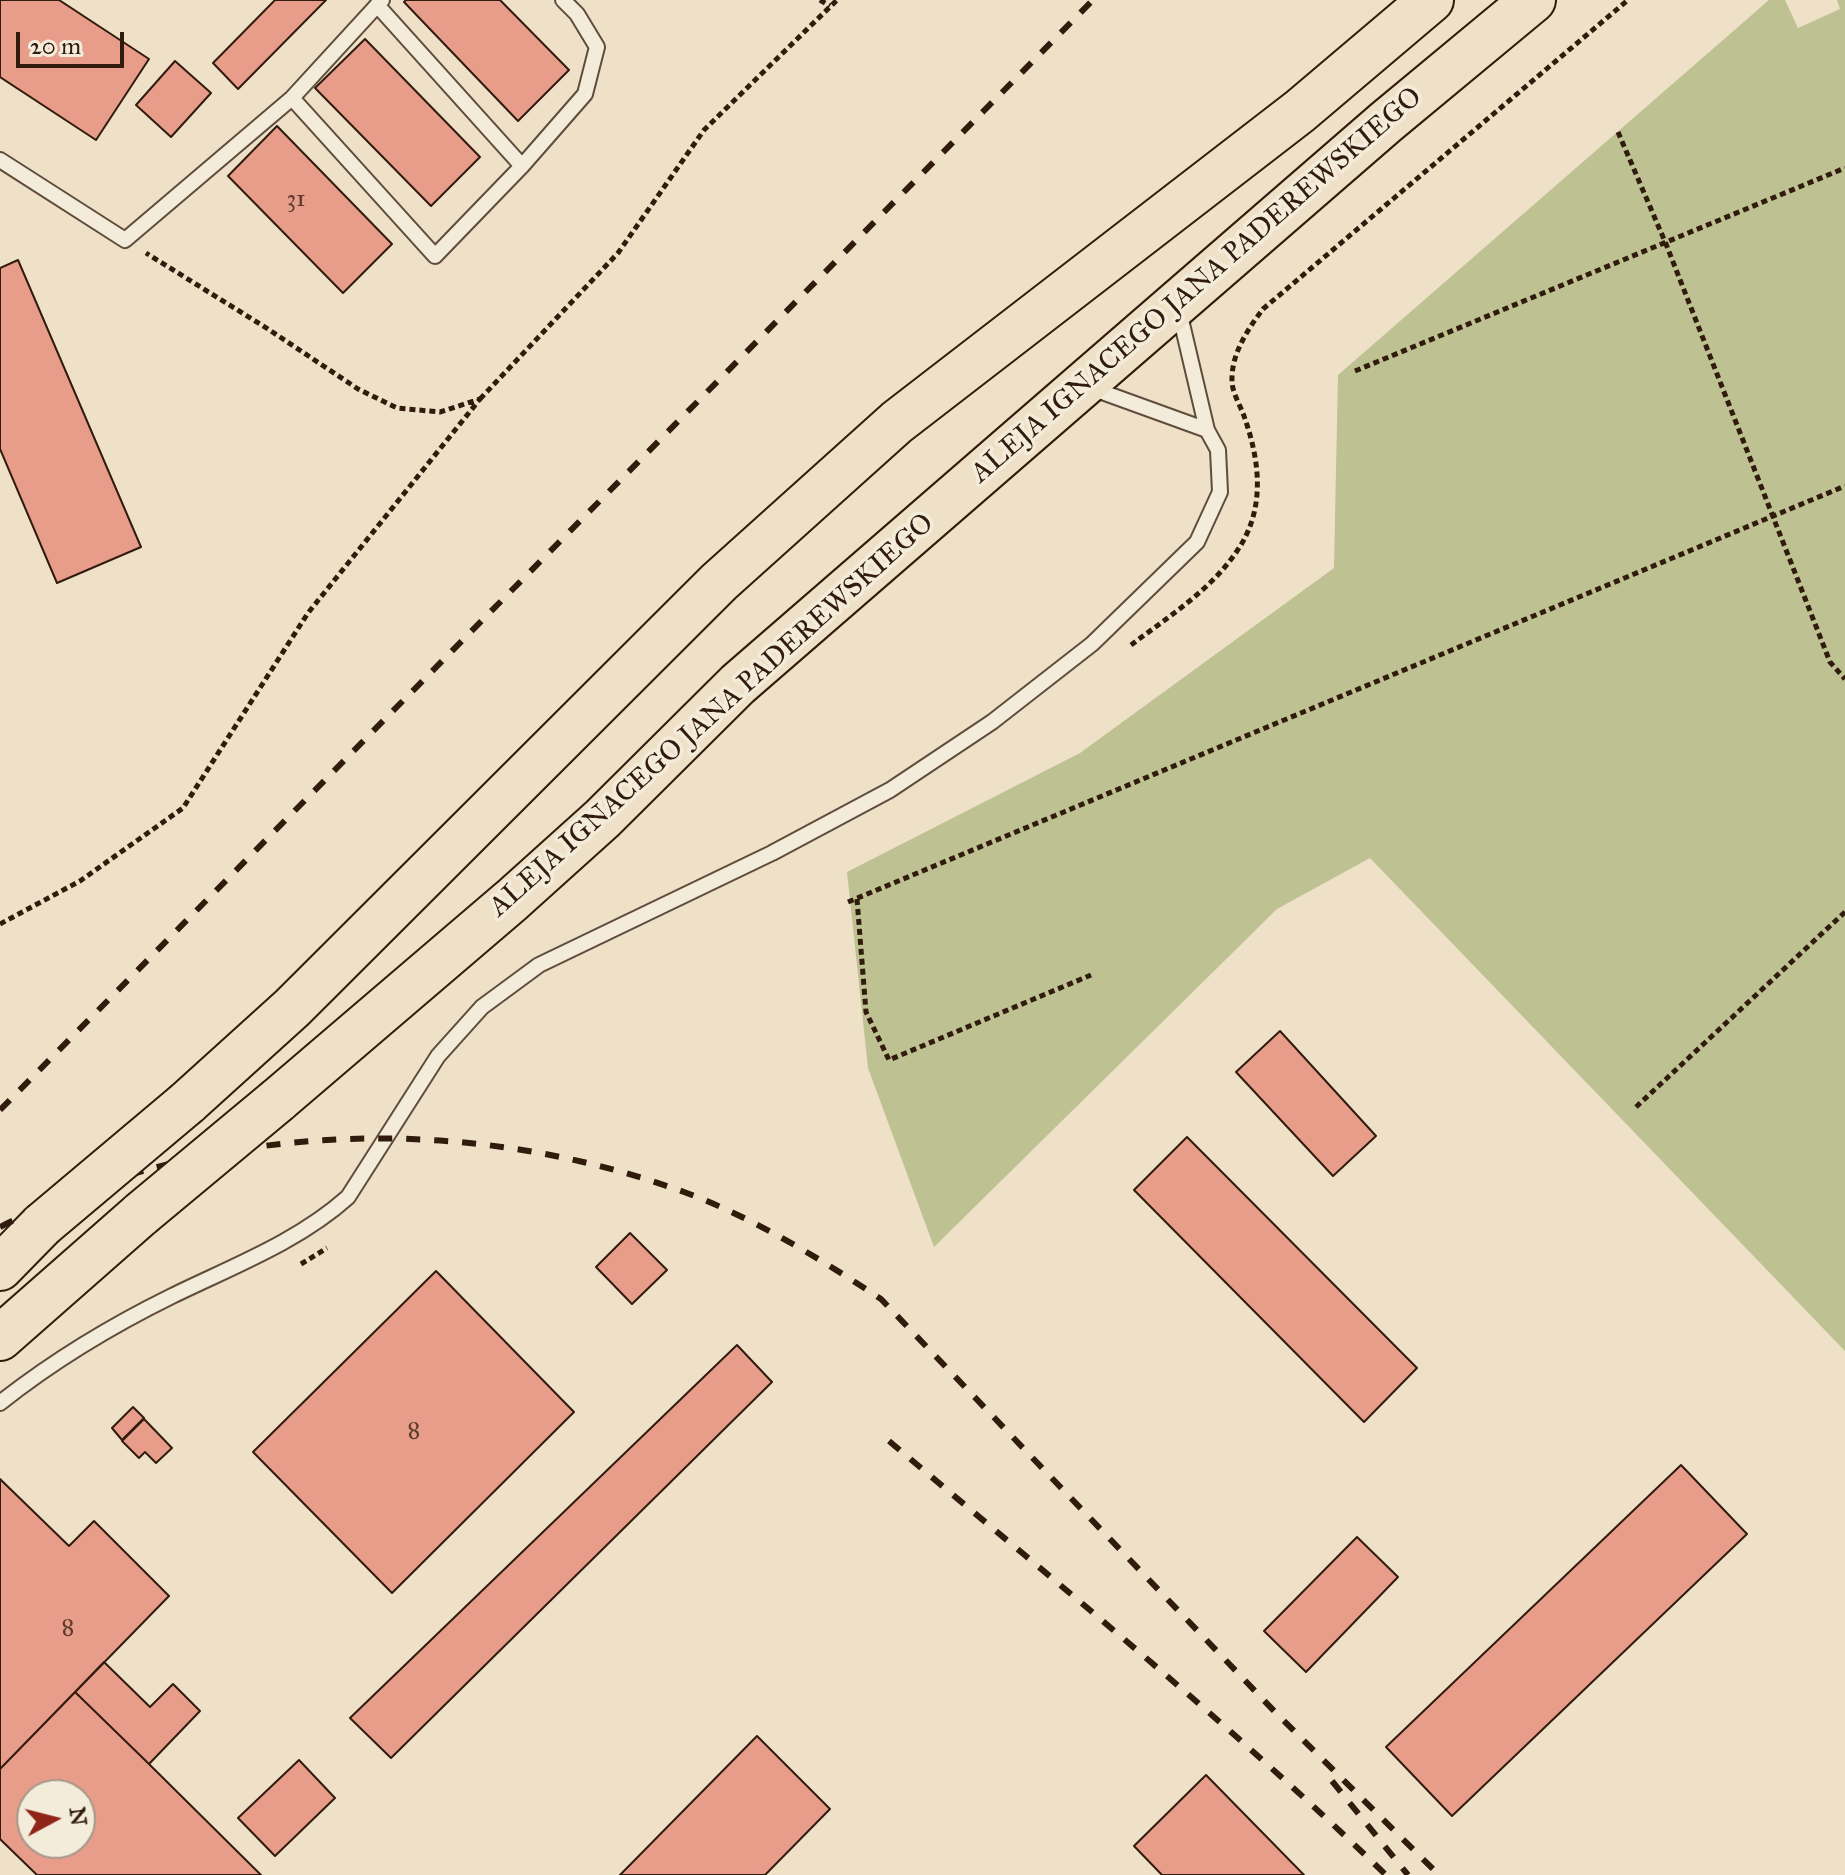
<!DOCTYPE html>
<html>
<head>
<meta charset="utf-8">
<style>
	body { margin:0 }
	#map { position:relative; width:1845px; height:1875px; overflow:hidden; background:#eee1c7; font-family:"IM FELL Great Primer",serif }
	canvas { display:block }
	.north { position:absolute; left:16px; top:1779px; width:80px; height:80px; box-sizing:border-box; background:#f4ecdb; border:2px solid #a69889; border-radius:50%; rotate:83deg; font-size:22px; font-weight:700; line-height:32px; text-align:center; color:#311b0d }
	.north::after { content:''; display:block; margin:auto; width:28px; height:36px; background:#8f2418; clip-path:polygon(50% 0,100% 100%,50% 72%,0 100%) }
	.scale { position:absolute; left:16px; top:32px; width:108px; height:36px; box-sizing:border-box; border:4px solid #311b0d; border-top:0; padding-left:10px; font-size:24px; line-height:28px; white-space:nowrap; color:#311b0d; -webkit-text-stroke:6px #f4ecdb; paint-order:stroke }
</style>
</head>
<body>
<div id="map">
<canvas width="1845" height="1875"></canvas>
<div class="north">N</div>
<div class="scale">20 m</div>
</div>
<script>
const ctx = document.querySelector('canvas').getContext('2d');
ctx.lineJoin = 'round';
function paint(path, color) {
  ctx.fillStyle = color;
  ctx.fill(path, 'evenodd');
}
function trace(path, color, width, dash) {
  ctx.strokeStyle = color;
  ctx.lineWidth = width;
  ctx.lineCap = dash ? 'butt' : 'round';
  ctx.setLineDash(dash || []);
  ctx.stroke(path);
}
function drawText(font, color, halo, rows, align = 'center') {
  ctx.font = font + ' "IM FELL Great Primer",serif';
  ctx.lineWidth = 7;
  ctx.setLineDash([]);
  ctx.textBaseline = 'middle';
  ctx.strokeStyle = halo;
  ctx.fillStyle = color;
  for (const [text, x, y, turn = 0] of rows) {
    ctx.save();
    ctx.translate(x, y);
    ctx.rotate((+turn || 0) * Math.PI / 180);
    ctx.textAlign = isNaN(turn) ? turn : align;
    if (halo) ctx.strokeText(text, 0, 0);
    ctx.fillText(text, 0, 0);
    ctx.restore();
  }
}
paint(new Path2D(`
	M1769 0H1785L1798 28 1840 9 1837 0H1845V1351L1370 858 1277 909 934 1247 868 1068 847 872 1080 753 1334 568 1338 375Z`), '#bec192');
const building = new Path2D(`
	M0 0H59L149 59 96 140 0 77Z
	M275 0H326L238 89 213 63Z
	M406 0H500L569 70 518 121 404 2Z
	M365 39 480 157 431 206 315 88Z
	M175 61 211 93 171 137 136 105Z
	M277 126 392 244 343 293 228 176Z
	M18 260 141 547 57 583 0 449V268Z
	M1280 1031 1376 1136 1333 1176 1236 1072Z
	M1187 1137 1417 1368 1364 1422 1134 1190Z
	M630 1233 667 1270 632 1304 596 1267Z
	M436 1271 574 1412 392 1593 253 1452Z
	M737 1345 772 1382 391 1758 350 1718Z
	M133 1407 144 1418 122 1440 112 1428Z
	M144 1419 172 1448 156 1463 145 1452 139 1458 122 1441Z
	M1681 1465 1747 1534 1452 1816 1386 1747Z
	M0 1479 69 1546 94 1521 169 1596 0 1769Z
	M1357 1537 1398 1577 1306 1672 1264 1631Z
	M104 1662 150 1707 173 1684 200 1711 149 1764 75 1692Z
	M75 1692 149 1764 261 1875H37L0 1839V1769ZM32 1795H80V1843H32Z
	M757 1736 830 1809 765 1875H620Z
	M299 1760 335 1798 275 1856 238 1818Z
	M1206 1775 1304 1875H1162L1134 1846Z`);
paint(building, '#e79d8a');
trace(building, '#311b0d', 2);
const lane = new Path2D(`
	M377 5 522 166
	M292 98 435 256 522 166 585 94 597 47 577 14 563 0
	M0 160 125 240 292 98 382 0
	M1091 388 1207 430
	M0 1403C53 1361 111 1326 172 1296 231 1267 298 1242 348 1197L438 1056 482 1007 539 965 772 853 890 790 992 722 1092 644 1197 542 1220 492 1218 450 1207 430 1179 311`);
const primary = new Path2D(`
	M278 1100 512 900 602 819 738 684 1386 122 1533 0
	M187 1103 292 1008 719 582 897 422 1300 111 1431 0
	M0 1268 42 1225
	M0 1338 141 1214`);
trace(lane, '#604c3c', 18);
trace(primary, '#311b0d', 48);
trace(new Path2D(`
	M820 0 830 6
	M1618 132 1666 244 1830 662 1845 679
	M1355 371 1845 168
	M480 399 618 253 704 130 837 0
	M1131 645C1168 617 1211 590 1237 551 1266 509 1260 461 1244 416 1240 405 1232 392 1232 381 1231 354 1248 329 1263 309L1628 0
	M857 899 866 1012 889 1060 1091 975
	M848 902 1845 486
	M0 924 80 881 183 808 308 613 480 399 440 412 397 408 358 389 268 329 146 253
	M1636 1107 1845 912
	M301 1264 327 1248`), '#311b0d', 5, [6, 4]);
trace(lane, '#f4ecdb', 14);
trace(primary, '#eee1c7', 44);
trace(new Path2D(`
	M0 1110 1093 0
	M0 1227C210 1120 464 1112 684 1192 754 1218 819 1258 881 1299L1276 1713 1439 1875
	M889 1441C1057 1583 1228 1722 1386 1875
	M1332 1781 1408 1875`), '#311b0d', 6, [14, 14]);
const primaryBridge = new Path2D(`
	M141 1214 278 1100
	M42 1225 187 1103`);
trace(primaryBridge, '#311b0d', 48, []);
trace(primaryBridge, '#eee1c7', 44);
drawText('24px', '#5e3c2c', null, [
	["31",296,200],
	["8",414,1432],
	["8",68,1629]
]);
drawText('28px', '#311b0d', '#f4ecdb', [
	["ALEJA IGNACEGO JANA PADEREWSKIEGO",1197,286,-41],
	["ALEJA IGNACEGO JANA PADEREWSKIEGO",712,716,-42]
]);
</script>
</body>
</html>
